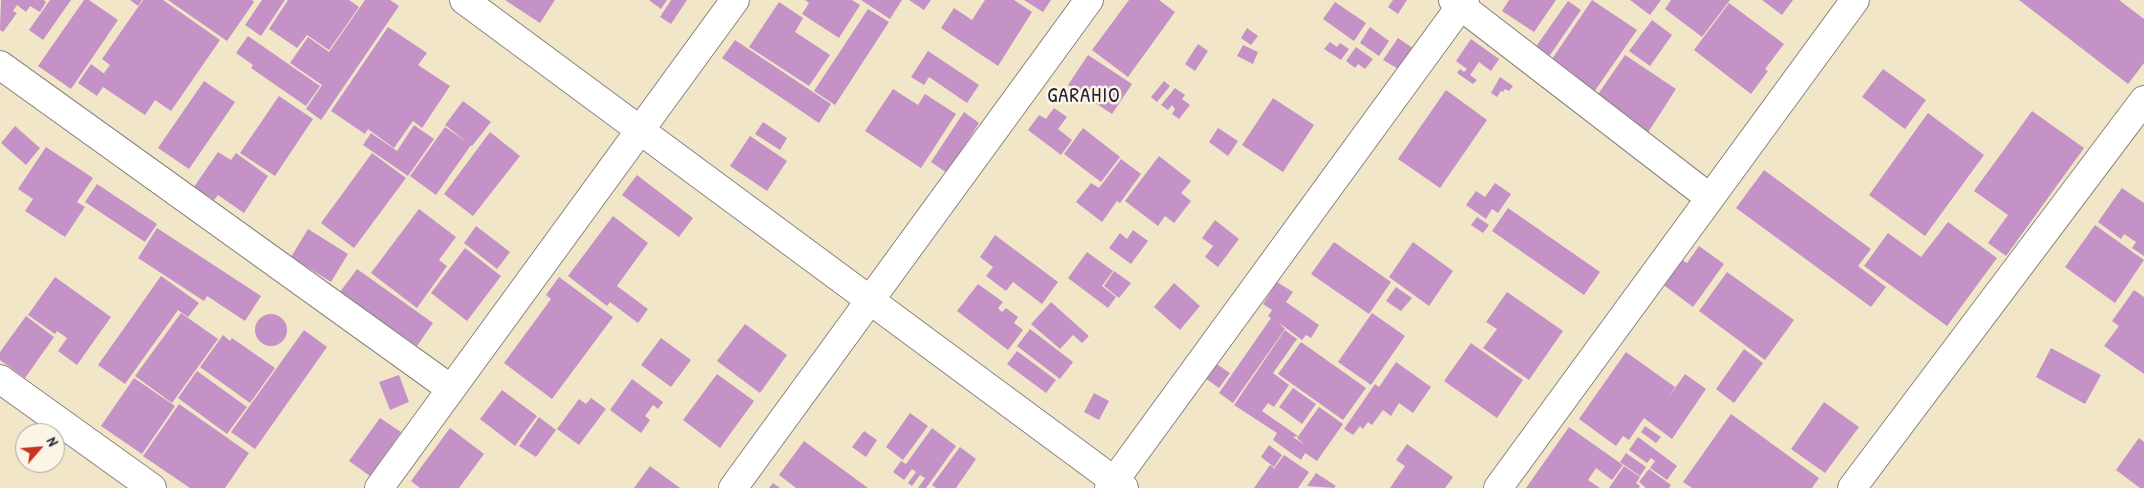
<!DOCTYPE html>
<html>
<head>
<meta charset="utf-8">
<style>
	body { margin:0 }
	#map { position:relative; width:2144px; height:488px; overflow:hidden; background:#f2e6c9; font-family:"Patrick Hand",sans-serif }
	canvas { display:block }
	.north { position:absolute; left:15px; top:423px; width:50px; height:50px; box-sizing:border-box; background:#fcf5e5; border:1px solid #a5a1a1; border-radius:50%; rotate:63deg; font-size:14px; font-weight:700; line-height:20px; text-align:center; color:#22223b }
	.north::after { content:''; display:block; margin:auto; width:18px; height:22px; background:#c8321e; clip-path:polygon(50% 0,100% 100%,50% 72%,0 100%) }
</style>
</head>
<body>
<div id="map">
<canvas width="2144" height="488"></canvas>
<div class="north">N</div>
</div>
<script>
const ctx = document.querySelector('canvas').getContext('2d');
ctx.lineJoin = 'round';
function paint(path, color) {
  ctx.fillStyle = color;
  ctx.fill(path, 'evenodd');
}
function trace(path, color, width, dash) {
  ctx.strokeStyle = color;
  ctx.lineWidth = width;
  ctx.lineCap = dash ? 'butt' : 'round';
  ctx.setLineDash(dash || []);
  ctx.stroke(path);
}
function drawText(font, color, halo, rows, align = 'center') {
  ctx.font = font + ' "Patrick Hand",sans-serif';
  ctx.lineWidth = 5;
  ctx.setLineDash([]);
  ctx.textBaseline = 'middle';
  ctx.strokeStyle = halo;
  ctx.fillStyle = color;
  for (const [text, x, y, turn = 0] of rows) {
    ctx.save();
    ctx.translate(x, y);
    ctx.rotate((+turn || 0) * Math.PI / 180);
    ctx.textAlign = isNaN(turn) ? turn : align;
    if (halo) ctx.strokeText(text, 0, 0);
    ctx.fillText(text, 0, 0);
    ctx.restore();
  }
}
paint(new Path2D(`
	M1 0H44L46 2 40 12 30 6 26 12 17 5 13 11 17 13 3 32 0 30Z
	M50 0H71L43 40 29 30Z
	M84 0H89L118 20 71 89 38 66Z
	M130 0H142L138 6Z
	M143 0H163L220 40 171 111 155 100 145 115 103 87 97 96 78 83 91 64 110 78 104 73 110 65 102 59Z
	M168 0H252L254 2 227 41Z
	M262 0H285L261 36 245 25Z
	M288 0H349L359 7 329 50 307 35 297 48 269 29Z
	M365 0H390L399 6 321 120 306 109 322 85 290 63 308 37 329 52Z
	M505 0H555L540 23Z
	M649 0H667L661 9Z
	M671 0H687L671 24 660 17Z
	M805 0H852L860 5 839 38 802 14 809 3Z
	M861 0H902L890 19Z
	M909 0H931L924 10Z
	M985 0H1014L1032 12 998 66 941 28 954 8 972 20Z
	M1024 0H1051L1043 12Z
	M1129 0H1159L1175 12 1128 77 1092 50Z
	M1393 0H1407L1398 14 1388 7Z
	M1509 0H1556L1534 32 1502 11Z
	M1592 0 1637 30 1592 95 1548 65Z
	M1630 0H1661L1650 15Z
	M1671 0H1730L1702 37 1665 9Z
	M1762 0H1793L1782 15Z
	M2019 0H2119L2144 19V63L2128 84Z
	M1568 1 1581 10 1548 58 1535 48Z
	M779 2 803 18 795 32 830 55 809 86 749 47Z
	M1335 2 1366 23 1354 41 1323 19Z
	M1729 3 1784 44 1765 69 1768 71 1751 94 1694 50Z
	M868 9 889 22 835 105 814 91Z
	M1652 20 1672 35 1650 66 1629 51Z
	M388 27 427 53 418 65 450 86 422 128 413 121 394 148 368 129 365 134 331 111Z
	M1370 27 1389 41 1379 56 1360 43Z
	M1247 28 1258 36 1251 45 1241 38Z
	M248 36 320 86 306 106 251 68 253 65 236 53Z
	M1398 38 1414 49 1400 70 1383 60Z
	M1471 39 1499 59 1491 71 1479 62 1470 75 1477 80 1473 84 1457 73 1460 69 1464 72 1467 69 1456 61Z
	M735 40 831 104 819 123 722 58Z
	M1330 42 1337 47 1340 43 1349 49 1341 60 1324 49Z
	M1198 44 1208 51 1195 71 1185 64Z
	M1243 45 1258 52 1253 64 1237 56Z
	M1356 47 1373 59 1365 69 1358 64 1355 68 1346 61Z
	M928 51 979 85 967 103 929 77 924 85 911 77Z
	M1088 55 1132 84 1112 114 1068 85Z
	M1625 55 1676 89 1647 134 1594 100Z
	M1883 69 1926 100 1905 129 1862 97Z
	M1500 77 1513 86 1509 91 1505 89 1503 92 1501 91 1497 97 1491 93Z
	M204 81 235 102 189 169 158 148Z
	M1164 81 1170 86 1157 102 1151 97Z
	M1175 88 1185 95 1182 99 1190 105 1179 119 1172 114 1175 109 1172 105 1168 110 1161 105Z
	M893 89 918 105 925 94 956 114 921 168 865 131Z
	M1446 90 1487 120 1440 188 1398 159Z
	M279 96 313 119 275 176 240 153Z
	M1273 98 1314 125 1283 172 1242 145Z
	M463 101 491 122 472 146 471 145 436 195 410 176 445 127 467 142 445 125Z
	M1054 108 1067 117 1058 129 1072 140 1061 155 1028 130 1039 115 1046 119Z
	M2032 111 2084 148 2006 256 1988 243 2008 215 1974 191Z
	M964 112 979 123 947 173 931 162Z
	M1928 113 1984 155 1925 236 1869 195Z
	M763 122 787 138 780 150 755 134Z
	M414 125 434 139 408 176 363 145 371 133 397 151Z
	M15 126 40 148 26 165 1 143Z
	M1083 128 1120 157 1101 182 1064 154Z
	M1218 128 1238 141 1228 156 1209 142Z
	M490 132 520 156 473 216 444 194Z
	M750 136 787 161 767 191 730 166Z
	M46 147 93 178 77 202 85 207 65 237 25 211 33 199 18 189Z
	M218 152 231 160 236 153 268 176 244 213 218 195 214 200 194 187Z
	M372 153 406 178 354 248 321 223Z
	M1159 156 1191 181 1181 193 1191 201 1174 223 1165 216 1158 226 1125 201Z
	M1121 159 1141 174 1120 203 1117 201 1102 222 1076 202 1091 183 1099 188Z
	M1764 170 1871 249 1858 266 1886 287 1871 307 1736 208Z
	M637 175 693 218 679 237 622 195Z
	M1495 183 1511 194 1498 213 1492 209 1486 219 1466 205 1476 191 1485 197Z
	M97 184 157 224 145 242 85 202Z
	M2122 188 2144 203V256L2132 248 2136 242 2124 234 2121 239 2098 222Z
	M1508 208 1600 272 1584 295 1492 231Z
	M419 209 456 237 439 260 447 266 417 308 371 273Z
	M613 216 648 243 617 286 648 309 638 323 610 302 607 306 568 276Z
	M1477 217 1489 225 1483 233 1471 225Z
	M1215 220 1239 239 1218 267 1205 257 1213 246 1202 238Z
	M1948 222 1997 258 1947 326 1864 266 1888 233 1921 257Z
	M2095 225 2144 260 2115 303 2065 267Z
	M476 226 510 252 497 269 464 243Z
	M157 228 261 296 245 321 207 296 204 301 138 258Z
	M308 229 348 254 331 282 291 257Z
	M1133 230 1148 241 1131 264 1109 248 1120 233 1127 239Z
	M995 235 1058 282 1042 304 1013 282 1006 291 986 276 993 267 980 257Z
	M1334 242 1391 282 1369 314 1311 274Z
	M1413 242 1453 271 1429 306 1389 277Z
	M1699 246 1724 264 1693 307 1661 283 1679 258 1687 263Z
	M465 248 501 276 467 321 431 293Z
	M1087 252 1113 271 1102 286 1116 297 1108 308 1068 278Z
	M357 269 433 323 417 346 340 292Z
	M1114 271 1131 283 1119 298 1104 286Z
	M1727 272 1794 320 1765 360 1699 311Z
	M161 276 199 303 188 317 178 310 125 384 98 365Z
	M55 277 111 317 77 365 58 351 67 338 57 331 55 334 28 315Z
	M559 277 613 317 552 399 504 363 551 299 546 295Z
	M1277 282 1293 292 1286 302 1319 325 1311 338 1306 335 1302 340 1278 322 1285 329 1233 403 1219 393 1271 318 1268 316 1272 310 1263 304Z
	M1174 283 1200 306 1180 330 1154 307Z
	M978 284 1003 302 998 308 1002 312 1006 308 1018 317 1014 323 1023 330 1008 350 957 311Z
	M1396 287 1412 298 1401 311 1386 301Z
	M2134 290 2144 297V374L2104 346 2119 326 2112 321Z
	M1507 292 1563 331 1529 380 1483 348 1497 329 1486 322Z
	M1051 302 1089 336 1082 343 1073 335 1060 349 1031 324Z
	M181 313 218 339 172 403 135 376Z
	M1372 313 1405 336 1371 385 1338 362Z
	M255 330a16 16 0 1 1 32 0a16 16 0 1 1-32 0Z
	M26 316 54 337 25 378 0 360V352Z
	M745 324 787 355 760 393 717 361Z
	M1030 329 1073 362 1060 379 1017 346Z
	M304 330 327 347 255 449 231 432Z
	M1285 330 1297 339 1273 373 1289 385 1274 407 1268 403 1262 411 1298 436 1293 437 1305 445 1297 438 1319 407 1343 424 1317 461 1305 453 1301 460 1273 440 1277 433 1234 405Z
	M223 335 230 341 232 338 275 368 250 403 200 367Z
	M661 338 691 360 671 387 641 365Z
	M1301 342 1366 388 1343 420 1278 374Z
	M1471 343 1523 380 1497 418 1444 381Z
	M2051 348 2101 375 2085 404 2036 377Z
	M1744 349 1763 363 1734 403 1716 389Z
	M1017 351 1056 380 1046 393 1007 364Z
	M1626 352 1675 387 1668 398 1685 374 1706 389 1672 439 1644 418 1629 440 1623 436 1616 446 1579 419Z
	M1396 362 1431 387 1413 413 1399 403 1391 416 1383 410 1372 425 1368 422 1363 429 1360 426 1353 435 1344 429 1375 384 1379 387Z
	M1215 363 1230 373 1219 388 1205 378Z
	M197 371 247 407 227 434 178 398Z
	M717 374 754 401 720 448 683 420Z
	M399 375 409 402 390 410 379 382Z
	M134 378 175 406 142 454 101 426Z
	M632 379 663 402 658 409 653 405 645 416 650 420 641 433 610 410Z
	M1293 388 1316 404 1302 424 1279 407Z
	M502 390 537 416 515 446 480 419Z
	M1094 393 1109 401 1099 420 1084 412Z
	M591 398 606 409 579 445 557 429 579 399 586 404Z
	M1824 402 1859 427 1825 473 1791 449Z
	M179 404 249 453 225 488H190L143 456Z
	M910 413 928 426 903 460 886 447Z
	M1731 414 1819 478 1812 488H1692L1683 482Z
	M539 417 556 430 536 457 519 446Z
	M380 418 401 432 370 476 349 461Z
	M1645 426 1661 437 1656 443 1641 432Z
	M1569 427 1623 465 1612 480 1596 468 1588 480 1600 488H1526Z
	M450 428 484 454 459 488H420L411 481Z
	M932 428 956 446 926 488H918L925 478 920 475 912 486 908 483 916 472 912 469 904 480 893 472 901 461 906 464Z
	M864 431 877 440 866 457 852 447Z
	M1638 437 1677 466 1667 480 1650 468 1655 461 1651 458 1647 463 1629 450Z
	M2139 438 2144 442V488H2140L2116 470Z
	M804 441 868 488H796L779 475Z
	M1407 444 1453 477 1445 488H1390L1405 466 1396 460Z
	M1269 445 1282 455 1274 467 1261 457Z
	M960 447 976 459 956 488H936L932 485Z
	M1626 453 1646 467 1640 476 1620 462Z
	M1284 455 1309 472 1298 488H1254L1270 465 1274 468 1273 470Z
	M650 466 680 488H634Z
	M1624 466 1640 477 1636 483 1640 486 1639 488H1609Z
	M1649 469 1671 485 1669 488H1646L1639 482Z
	M1316 473 1336 486 1334 488 1307 486Z
	M773 483 780 488H769Z`), '#c492c6');
const street = new Path2D(`
	M464 0 1124 488
	M1453 0 1710 198
	M0 65 451 389
	M0 379 152 488
	M379 488 735 0
	M733 488 1089 0
	M1109 488 1465 0
	M1498 488 1855 0
	M1852 488 2144 100`);
trace(street, '#8a8482', 30);
trace(street, '#fff', 28);
ctx.letterSpacing = '1px';
drawText('21px', '#22223b', '#fcf5e5', [
	["GARAHIO",1084,96]
]);
ctx.letterSpacing = '0px';
</script>
</body>
</html>
